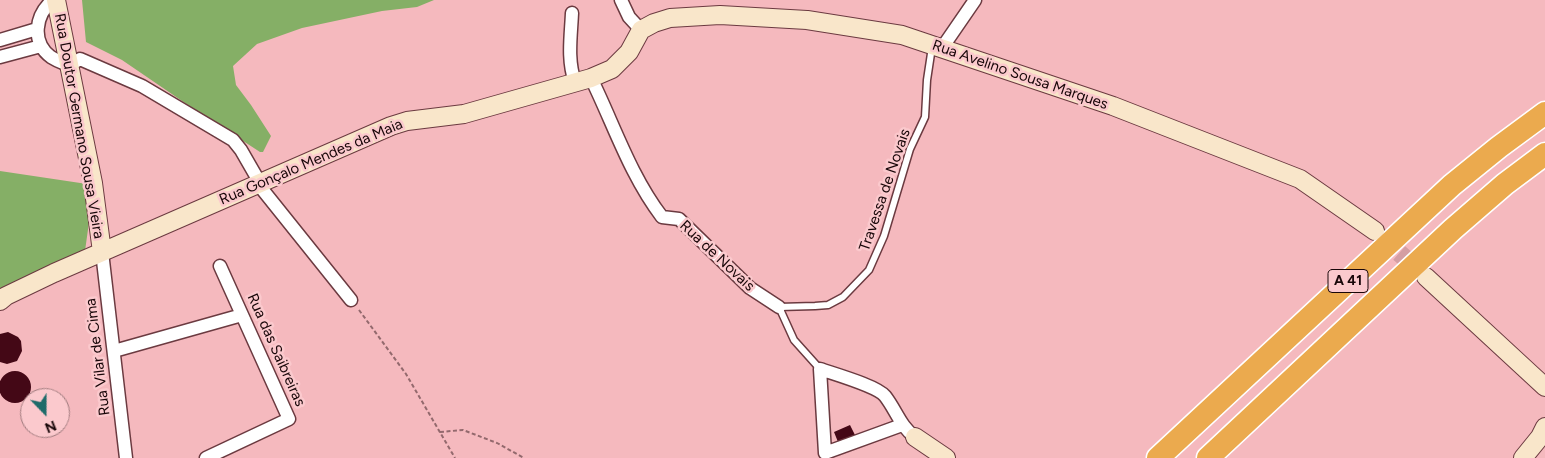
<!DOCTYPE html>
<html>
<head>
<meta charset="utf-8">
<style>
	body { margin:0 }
	#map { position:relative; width:1545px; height:458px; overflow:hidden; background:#f5b9be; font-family:Figtree,sans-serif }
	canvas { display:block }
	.north { position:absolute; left:20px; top:388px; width:50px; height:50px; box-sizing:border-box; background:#fbc9cd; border:1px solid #a07b7e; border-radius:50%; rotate:158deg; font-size:14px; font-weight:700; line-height:20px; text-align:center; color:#180608 }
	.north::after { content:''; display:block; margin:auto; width:18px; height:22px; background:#1f6b6a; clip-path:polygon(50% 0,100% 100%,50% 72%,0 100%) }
</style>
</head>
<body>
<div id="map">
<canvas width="1545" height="458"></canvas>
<div class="north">N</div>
</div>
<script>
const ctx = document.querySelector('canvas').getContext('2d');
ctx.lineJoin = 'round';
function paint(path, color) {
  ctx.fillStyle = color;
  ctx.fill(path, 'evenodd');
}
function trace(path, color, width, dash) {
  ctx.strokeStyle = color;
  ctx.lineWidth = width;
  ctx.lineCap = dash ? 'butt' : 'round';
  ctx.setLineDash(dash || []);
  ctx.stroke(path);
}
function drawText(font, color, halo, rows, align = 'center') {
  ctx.font = font + ' Figtree,sans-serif';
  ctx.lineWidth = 5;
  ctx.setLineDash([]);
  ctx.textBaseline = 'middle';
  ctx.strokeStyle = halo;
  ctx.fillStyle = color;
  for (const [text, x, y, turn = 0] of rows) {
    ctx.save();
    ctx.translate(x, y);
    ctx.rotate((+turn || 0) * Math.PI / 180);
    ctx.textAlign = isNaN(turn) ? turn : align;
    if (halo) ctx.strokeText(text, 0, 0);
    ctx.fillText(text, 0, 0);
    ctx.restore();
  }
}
paint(new Path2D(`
	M82 0H434L417 7 382 11 302 28 257 44 233 66 236 85 251 105 271 136 263 152H260L185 103 122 60 86 42Z
	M0 171 87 184 90 215 85 251 0 295Z`), '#85af66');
paint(new Path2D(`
	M8 332 18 337 21 341 22 351 17 361 7 364 0 362V334Z
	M-1 387a16 16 0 1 1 32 0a16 16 0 1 1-32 0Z
	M850 425 855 435 838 442 834 432Z`), '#440816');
trace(new Path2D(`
	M1379 235 1423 274`), '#d49ea3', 18, [18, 9]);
const lane = new Path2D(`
	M820 369 794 340 779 307 815 306 828 305 843 297 869 270 884 236 910 149 925 117 927 80 932 47`);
const street = new Path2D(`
	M53 0C35 15 31 42 51 57 56 60 63 64 69 64 72 64 77 61 80 59L142 86 233 140 241 150 260 183
	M621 0 629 17 641 30
	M572 13C571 36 567 60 575 82
	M0 40 37 29
	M942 48 975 0
	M0 57 41 46
	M591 78C614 125 630 175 662 217L679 219 750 288 779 307
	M258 184 351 300
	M102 252 126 458
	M114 351 242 315
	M902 425 825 453 820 369C834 374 877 386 885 396 896 410 900 426 915 437
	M206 458 289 419 220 266`);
const secondary = new Path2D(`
	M56 0 93 183 102 252
	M1426 277 1545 387
	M0 301 6 296 54 273 391 126 407 121 464 114 591 78 612 69 629 52 641 30 654 23 670 18 720 15 807 20 902 35 1113 106 1300 179 1375 231
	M915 437 946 458
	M1523 458 1540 437 1545 427`);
const highway = new Path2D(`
	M1158 458 1452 185 1499 147 1545 113
	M1208 458 1453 229 1505 184 1545 154`);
trace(lane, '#6b3a40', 9);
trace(street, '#6b3a40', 15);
trace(secondary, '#6b3a40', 20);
trace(highway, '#fff', 25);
trace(new Path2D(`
	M359 310 406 374 455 458
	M440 432 463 430 497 443 524 458`), '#93696d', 2, [4, 2.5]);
trace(lane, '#fff', 6);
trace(street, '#fff', 12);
trace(secondary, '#f9e6ca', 18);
trace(highway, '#ebaa4e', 22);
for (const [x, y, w] of [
	[1348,281,40]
]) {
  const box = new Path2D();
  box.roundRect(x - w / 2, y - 11.5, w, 23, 4);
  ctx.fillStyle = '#fbc9cd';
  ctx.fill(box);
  trace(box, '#180608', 1);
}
drawText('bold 14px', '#180608', null, [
	["A 41",1348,281]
]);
drawText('15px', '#180608', '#fbc9cd', [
	["Rua Avelino Sousa Marques",1020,75,19],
	["Rua Doutor Germano Sousa Vieira",79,126,80],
	["Rua Gonçalo Mendes da Maia",311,162,-23],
	["Travessa de Novais",885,190,-71],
	["Rua de Novais",717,256,43],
	["Rua das Saibreiras",276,350,66],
	["Rua Vilar de Cima",98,357,-97]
]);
</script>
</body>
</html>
